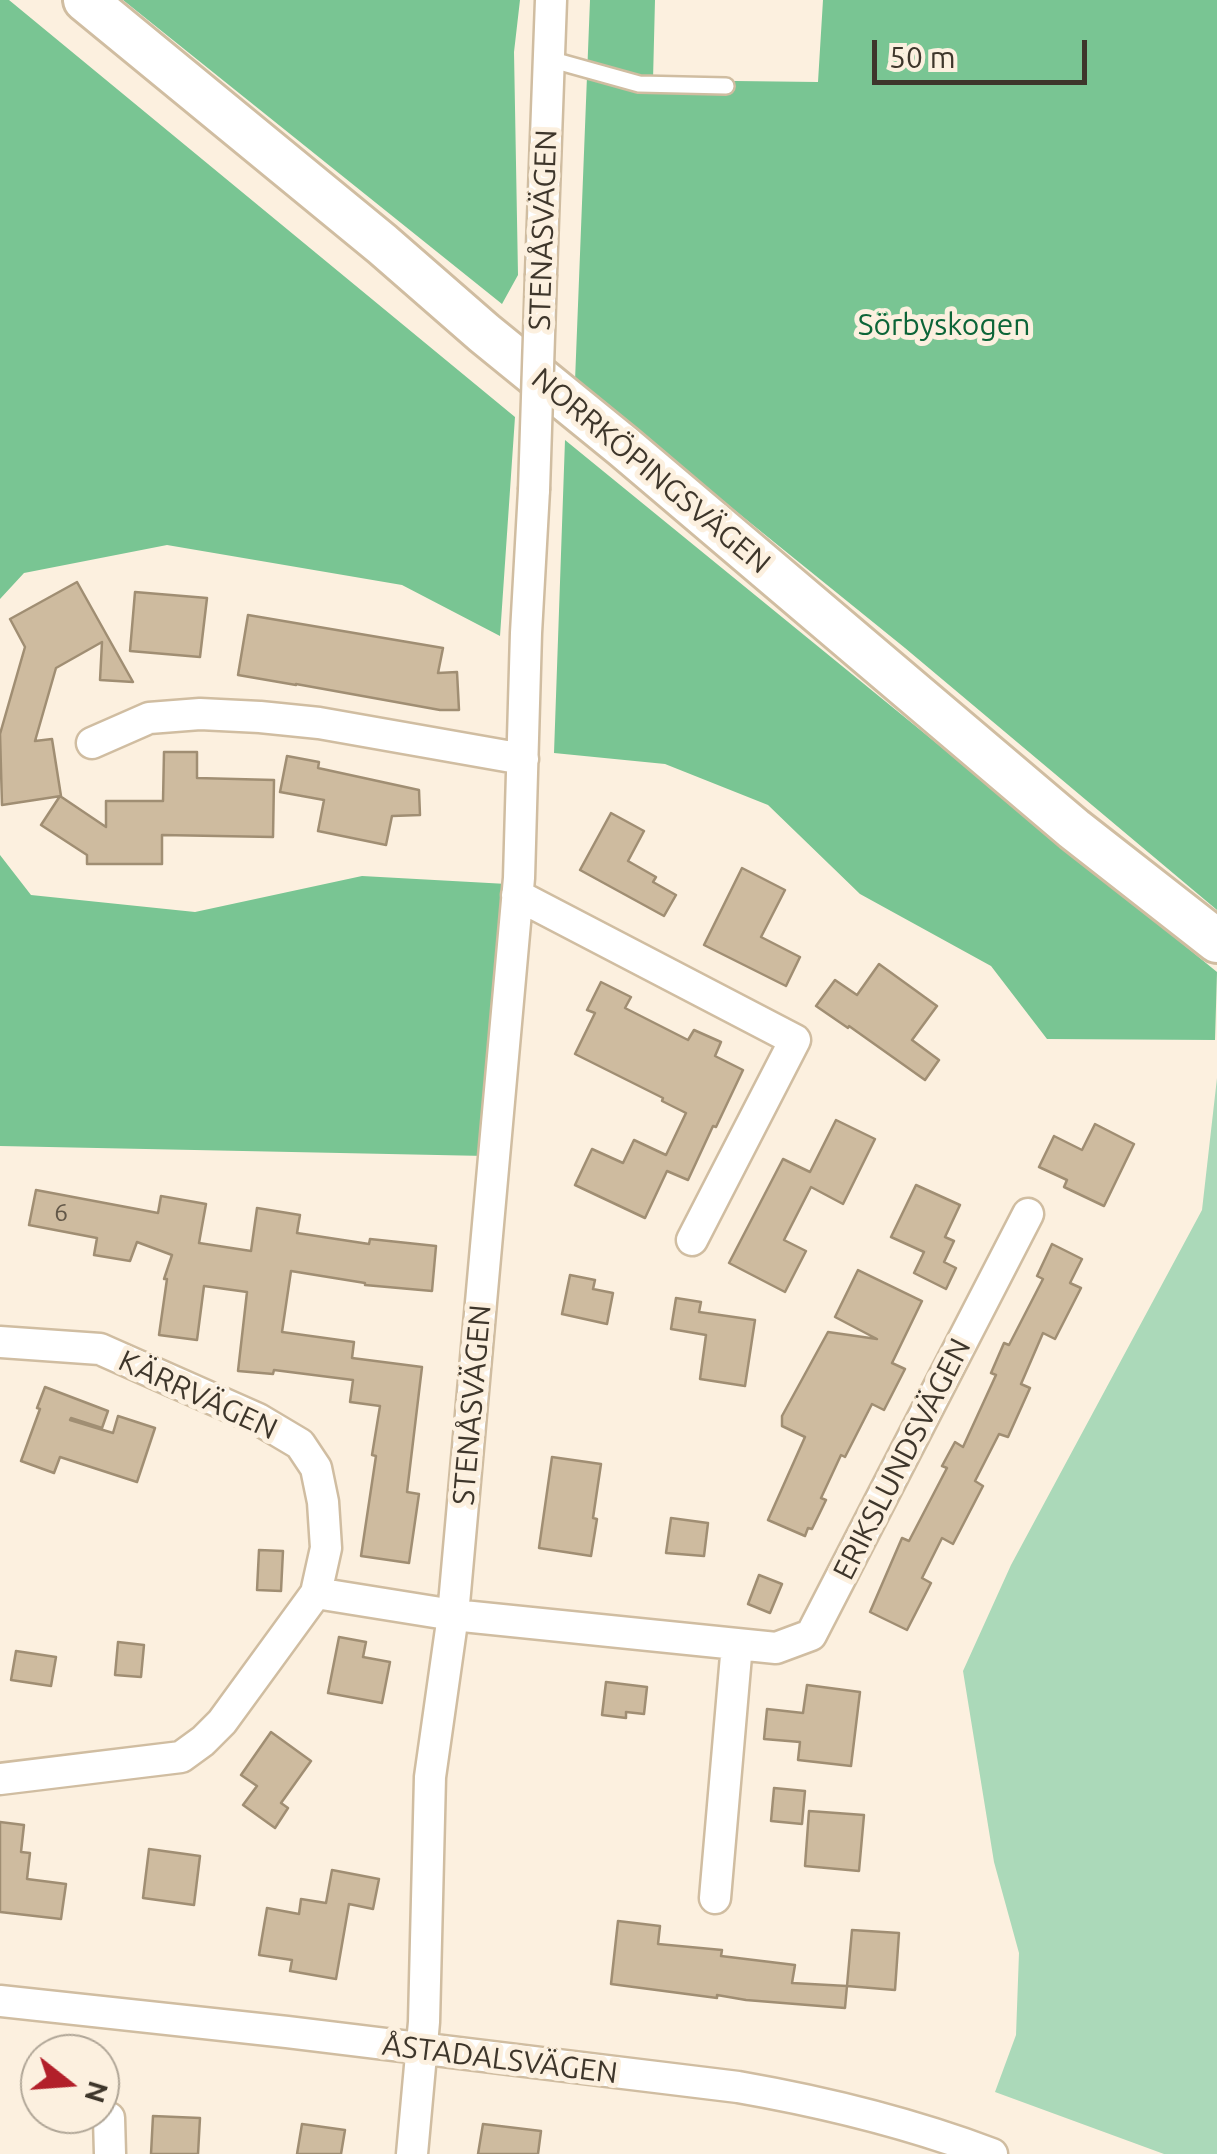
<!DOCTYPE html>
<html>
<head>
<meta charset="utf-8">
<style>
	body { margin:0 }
	#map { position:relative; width:1217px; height:2154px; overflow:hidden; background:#fcf0df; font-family:Ubuntu,sans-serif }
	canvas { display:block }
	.north { position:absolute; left:20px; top:2034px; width:100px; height:100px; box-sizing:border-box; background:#fcf0df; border:2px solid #b0a697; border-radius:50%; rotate:107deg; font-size:28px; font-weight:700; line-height:40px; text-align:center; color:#3e362b }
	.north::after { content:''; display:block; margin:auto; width:35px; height:45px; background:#b2202a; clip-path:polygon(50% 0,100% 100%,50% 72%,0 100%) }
	.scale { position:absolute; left:872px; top:40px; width:215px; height:45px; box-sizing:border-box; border:5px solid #3e362b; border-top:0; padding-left:12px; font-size:30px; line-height:35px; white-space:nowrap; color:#3e362b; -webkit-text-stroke:8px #fcf0df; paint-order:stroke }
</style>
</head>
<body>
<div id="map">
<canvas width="1217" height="2154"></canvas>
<div class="north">N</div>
<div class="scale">50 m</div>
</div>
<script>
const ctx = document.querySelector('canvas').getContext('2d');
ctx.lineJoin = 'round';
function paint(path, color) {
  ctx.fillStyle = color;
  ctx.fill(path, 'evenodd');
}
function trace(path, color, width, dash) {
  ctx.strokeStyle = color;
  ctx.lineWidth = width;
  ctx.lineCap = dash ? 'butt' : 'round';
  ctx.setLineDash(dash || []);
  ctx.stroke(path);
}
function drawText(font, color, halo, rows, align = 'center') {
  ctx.font = font + ' Ubuntu,sans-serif';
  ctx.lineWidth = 10;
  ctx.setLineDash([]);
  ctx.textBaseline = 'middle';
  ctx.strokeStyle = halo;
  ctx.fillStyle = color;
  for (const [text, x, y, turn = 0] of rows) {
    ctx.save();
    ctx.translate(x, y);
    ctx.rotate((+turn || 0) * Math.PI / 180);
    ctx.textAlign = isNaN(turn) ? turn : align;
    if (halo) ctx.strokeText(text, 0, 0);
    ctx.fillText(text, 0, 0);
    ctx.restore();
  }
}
paint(new Path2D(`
	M1217 1078V2154H1164L995 2092 1016 2035 1019 1953 994 1862 963 1671 1011 1565 1202 1210Z`), '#abd9b9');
paint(new Path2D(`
	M0 0H9L515 417 500 636 402 585 167 545 24 573 0 599Z
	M123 0H520L514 52 518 275 502 304Z
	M590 0H655L653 80 818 82 823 0H1217V910L905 648 575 381Z
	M565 440 1217 972 1215 1040 1047 1039 991 966 860 894 768 805 665 764 554 753Z
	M0 855 31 895 195 912 362 876 507 884 486 1156 0 1146Z`), '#79c593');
const building = new Path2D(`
	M77 582 133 682 100 680 102 642 56 668 35 741 52 739 61 796 2 805 0 734 25 647 10 619Z
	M135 592 207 598 200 657 130 651Z
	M248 615 443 648 438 673 457 672 459 710H440L296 684V685L238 675Z
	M164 752H197V778L274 780 273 837 162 835V864H87V855L41 825 60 796 106 827V801H163Z
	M287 756 319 762 318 768 419 790 420 815 392 816 386 845 318 831 324 800 280 792Z
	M611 813 644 831 628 861 656 877 653 882 676 895 664 916 580 870Z
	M742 868 785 890 761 937 800 957 786 986 704 945Z
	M879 964 937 1006 912 1040 939 1060 925 1080 849 1026 848 1028 816 1006 835 980 857 995Z
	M601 982 631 997 625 1008 688 1040 694 1030 721 1042 715 1056 743 1070 716 1127 713 1126 688 1180 667 1171 645 1218 575 1185 592 1149 623 1163 634 1140 666 1155 686 1113 662 1101 663 1098 575 1054 595 1013 587 1010Z
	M836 1120 875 1139 843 1204 811 1187 784 1240 806 1251 785 1292 729 1263 783 1159 810 1172Z
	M1095 1124 1134 1144 1104 1206 1064 1187 1067 1180 1039 1167 1054 1136 1082 1150Z
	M916 1185 960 1205 945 1237 954 1241 944 1262 956 1268 946 1289 914 1273 924 1252 891 1237Z
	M36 1190 158 1213 161 1196 206 1204 199 1243 251 1251 257 1208 300 1215 297 1233 369 1244 370 1239 436 1246 432 1291 365 1285V1283L291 1271 282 1332 354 1342 352 1358 422 1367 407 1492 419 1494 409 1563 361 1556 376 1456 372 1455 380 1406 350 1402 353 1380 274 1370 273 1374 238 1371 247 1292 204 1286 197 1340 159 1335 167 1279H164L172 1255 137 1242 130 1261 94 1255 97 1238 29 1225Z
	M1052 1244 1082 1259 1070 1283 1081 1288 1055 1339 1043 1333 1021 1384 1030 1388 1008 1437 999 1434 975 1481 983 1486 953 1544 942 1538 922 1578 931 1583 907 1630 870 1612 902 1538 909 1541 947 1468 942 1466 955 1442 963 1447 996 1375 991 1373 1004 1343 1009 1345 1043 1279 1037 1276Z
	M858 1270 922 1301 892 1363 905 1369 884 1410 872 1404 845 1457 841 1455 821 1498 826 1500 812 1529 808 1528 805 1536 768 1520 805 1437 782 1426V1416L828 1332 877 1339 835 1317Z
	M570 1275 595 1280 593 1289 613 1293 607 1324 562 1314Z
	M676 1298 701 1302 699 1312 755 1320 745 1386 700 1379 706 1335 671 1329Z
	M45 1387 108 1411 102 1428 71 1418 70 1420 113 1433 118 1416 155 1428 137 1482 60 1457 54 1473 21 1461 40 1409 37 1408Z
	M552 1457 601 1464 593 1518 597 1519 591 1556 539 1548Z
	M671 1518 708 1523 704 1556 666 1553Z
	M259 1550 283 1551 281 1591 257 1590Z
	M759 1575 782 1584 770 1613 748 1604Z
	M339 1637 366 1642 363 1657 390 1662 382 1703 328 1693Z
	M118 1642 144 1645 141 1677 115 1675Z
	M16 1651 56 1657 51 1686 11 1680Z
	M606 1682 647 1687 644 1714 626 1712V1718L602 1715Z
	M807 1685 860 1692 851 1766 798 1760 800 1742 764 1739 767 1709 803 1713Z
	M271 1732 311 1761 281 1803 288 1808 275 1828 243 1805 257 1786 241 1775Z
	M774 1788 805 1791 802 1824 771 1821Z
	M809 1811 864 1815 859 1871 805 1866Z
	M0 1822 24 1825 21 1852 30 1853 27 1879 66 1884 61 1919 0 1912Z
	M149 1849 200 1856 194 1905 143 1898Z
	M332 1870 379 1879 373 1909 349 1904 336 1979 290 1971 292 1960 259 1955 267 1908 299 1914 301 1899 326 1903Z
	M618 1921 660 1926 658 1944 722 1950 721 1956 795 1965 792 1983 847 1986 845 2008 746 2000 717 1995V1998L611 1984Z
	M852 1930 899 1933 895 1990 847 1986Z
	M153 2116 200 2118 198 2154H151Z
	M302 2124 345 2130 341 2154H297Z
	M483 2124 541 2131 538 2154H478Z`);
paint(building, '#cebb9f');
trace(building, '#a08e73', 2.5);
const lane = new Path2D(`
	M549 59 639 84 726 86`);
const street = new Path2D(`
	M541 274 551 0
	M92 743 149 718 200 714 260 717 319 723 523 759
	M517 895 795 1040 692 1240
	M0 1342 100 1349 258 1419 300 1444 316 1468 323 1502 326 1548 316 1593
	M0 1779 181 1757 203 1741 222 1722 316 1593 453 1615 776 1648 811 1635 1028 1214
	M715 1898 737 1644
	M0 2001 287 2032 738 2087C824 2102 910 2123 992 2154
	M109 2118 110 2154
	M412 2154 424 2022 430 1777 453 1615 519 878 526 633 534 490`);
const secondary = new Path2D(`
	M85 0 382 244 484 333 624 447 1074 829 1217 941`);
trace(lane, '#d0bda1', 20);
trace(street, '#d0bda1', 35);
trace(secondary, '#d0bda1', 48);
trace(lane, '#fff', 15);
trace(street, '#fff', 30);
trace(secondary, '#fff', 42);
const streetBridge = new Path2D(`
	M534 490 541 274`);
trace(streetBridge, '#d0bda1', 35, []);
trace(streetBridge, '#fff', 30);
drawText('25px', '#625748', null, [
	["6",61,1213]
]);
drawText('30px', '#3e362b', '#fcf0df', [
	["STENÅSVÄGEN",543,230,-88],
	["NORRKÖPINGSVÄGEN",651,471,40],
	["KÄRRVÄGEN",198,1395,25],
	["STENÅSVÄGEN",472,1405,-85],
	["ERIKSLUNDSVÄGEN",902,1459,-63],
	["ÅSTADALSVÄGEN",500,2059,7]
]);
drawText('30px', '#0c6538', '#fcf0df', [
	["Sörbyskogen",944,325]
]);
</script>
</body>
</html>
